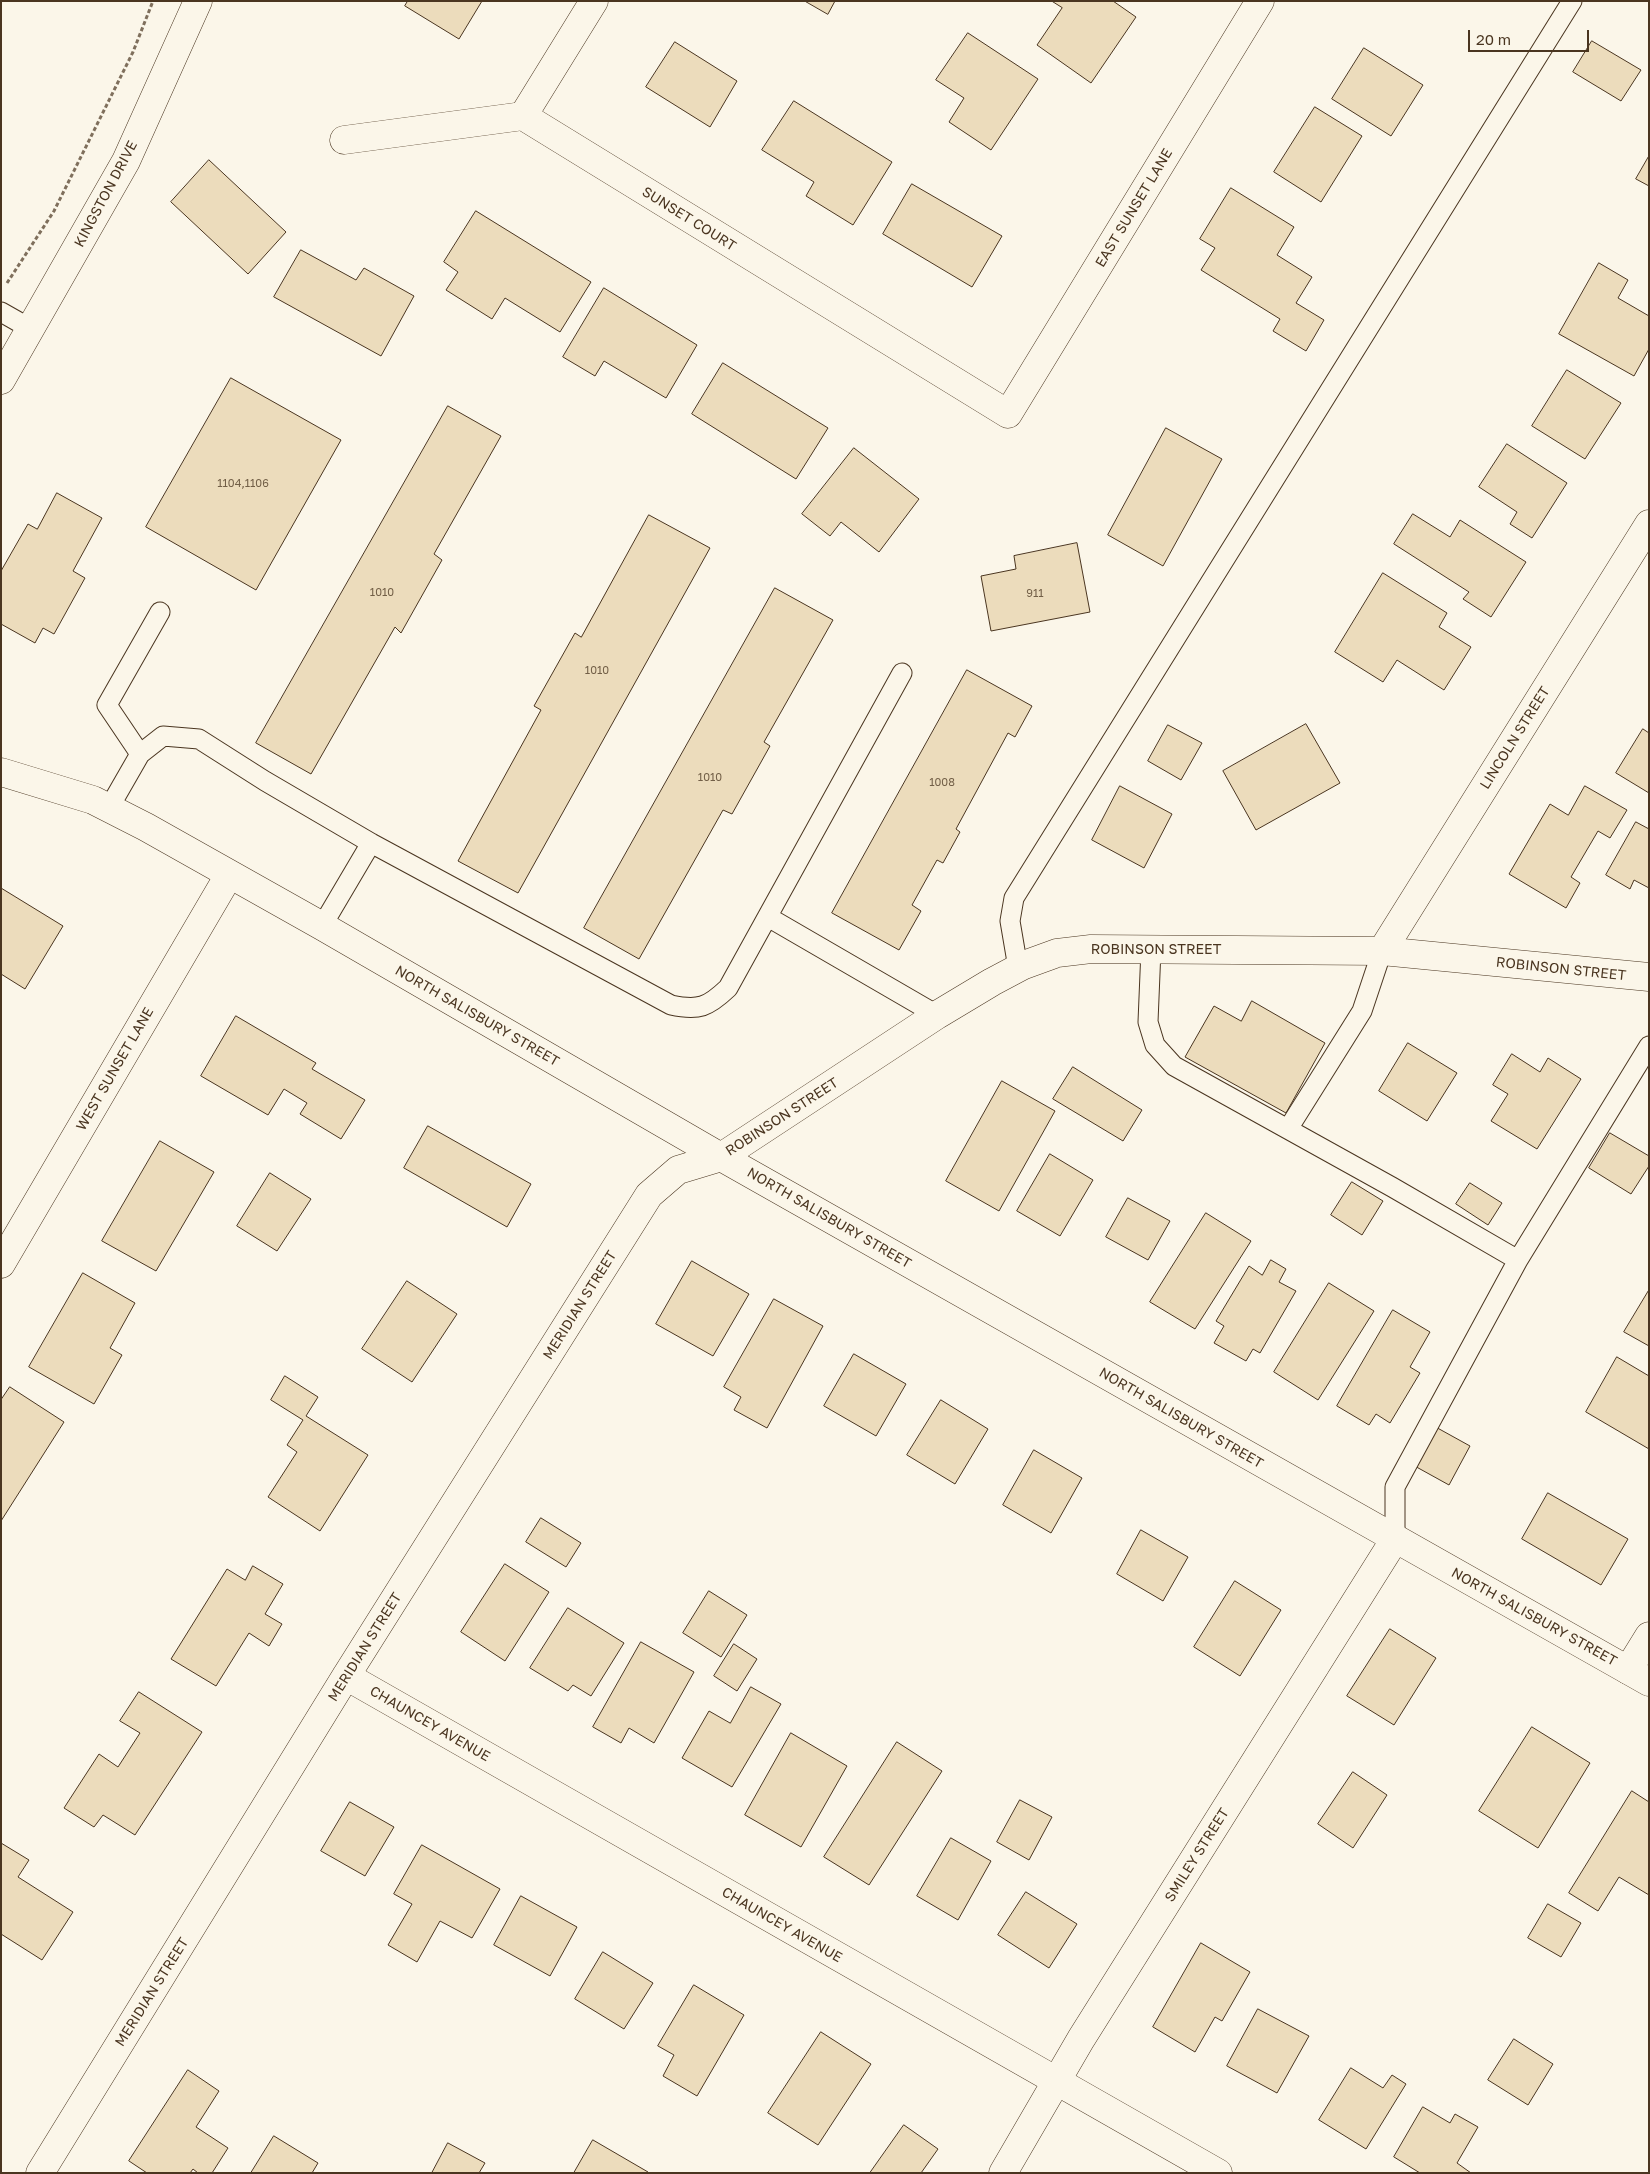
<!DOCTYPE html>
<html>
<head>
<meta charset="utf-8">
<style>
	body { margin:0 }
	#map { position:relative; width:1650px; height:2174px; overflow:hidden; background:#fbf6e9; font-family:"Golos Text",sans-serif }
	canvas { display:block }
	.frame { position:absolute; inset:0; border:2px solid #4a3520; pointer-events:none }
	.scale { position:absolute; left:1468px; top:30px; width:121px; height:22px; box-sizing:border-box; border:2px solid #4a3520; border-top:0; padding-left:6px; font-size:15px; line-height:18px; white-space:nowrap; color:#4a3520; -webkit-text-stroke:4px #fbf6e9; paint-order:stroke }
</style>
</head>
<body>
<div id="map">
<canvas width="1650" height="2174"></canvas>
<div class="frame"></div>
<div class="scale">20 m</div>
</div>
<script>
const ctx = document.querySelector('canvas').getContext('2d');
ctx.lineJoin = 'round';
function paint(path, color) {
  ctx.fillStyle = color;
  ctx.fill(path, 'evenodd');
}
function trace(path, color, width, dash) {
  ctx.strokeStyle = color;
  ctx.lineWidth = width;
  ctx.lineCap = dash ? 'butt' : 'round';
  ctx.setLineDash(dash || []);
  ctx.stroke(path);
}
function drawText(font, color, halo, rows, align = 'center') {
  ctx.font = font + ' "Golos Text",sans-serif';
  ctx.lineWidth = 4;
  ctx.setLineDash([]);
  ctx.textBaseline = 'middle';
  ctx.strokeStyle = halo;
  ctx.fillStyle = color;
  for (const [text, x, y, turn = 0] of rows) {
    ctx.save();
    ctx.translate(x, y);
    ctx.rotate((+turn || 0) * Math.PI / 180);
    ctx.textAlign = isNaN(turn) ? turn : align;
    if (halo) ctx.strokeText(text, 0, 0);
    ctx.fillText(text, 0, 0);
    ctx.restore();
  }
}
const building = new Path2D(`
	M408 1H482L459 39 405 6Z
	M805 1H835L828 14Z
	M1052 1H1113L1136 17 1091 83 1037 45 1062 8Z
	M968 33 1038 79 991 150 949 122 964 98 936 80Z
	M1592 41 1641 70 1621 101 1573 72Z
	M675 42 737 81 710 127 646 87Z
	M1364 48 1423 85 1391 136 1332 99Z
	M794 101 892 162 853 225 806 196 814 182 762 150Z
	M1315 107 1362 136 1321 202 1274 172Z
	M1649 156V186L1636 179Z
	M209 160 286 232 248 274 171 202Z
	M912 184 1002 236 972 287 883 234Z
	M1231 188 1294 227 1277 255 1312 277 1296 303 1324 320 1306 351 1273 331 1280 319 1201 270 1215 248 1200 239Z
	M476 211 591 282 560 332 505 298 492 319 446 290 458 272 444 262Z
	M301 250 356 280 364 268 414 296 381 356 274 297Z
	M1599 263 1628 280 1618 298 1649 316V349L1634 376 1559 334Z
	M604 288 697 345 666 398 604 361 595 376 563 357Z
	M723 363 828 428 796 479 692 414Z
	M1567 370 1621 403 1585 459 1532 426Z
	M231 378 341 440 256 590 146 527Z
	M448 406 501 436 434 554 442 560 401 633 395 627 311 774 256 743Z
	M1166 428 1222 459 1163 566 1108 535Z
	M1507 444 1567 483 1532 538 1510 524 1517 512 1479 487Z
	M854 448 919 499 879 552 841 522 830 536 802 514Z
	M57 493 102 518 73 571 85 578 54 634 43 628 35 643 1 624V571L28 524 37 529Z
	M1413 514 1450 537 1460 520 1526 562 1491 617 1463 599 1469 592 1394 544Z
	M649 515 710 548 518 893 458 861 541 710 534 706 575 633 581 637Z
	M1077 543 1090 612 991 631 981 576 1016 569 1014 556Z
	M1383 573 1447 613 1439 627 1471 647 1444 690 1397 660 1383 682 1335 652Z
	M775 588 833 620 764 742 770 746 732 814 723 810 639 959 584 928Z
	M967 670 1032 706 1015 737 1008 733 956 829 960 832 943 863 937 860 912 905 921 911 899 950 832 913Z
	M1306 724 1340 783 1256 830 1223 771Z
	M1168 725 1202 743 1181 780 1148 761Z
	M1643 729 1649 733V793L1616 773Z
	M1120 786 1172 814 1144 868 1092 840Z
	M1585 786 1627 810 1610 838 1598 831 1571 877 1580 883 1566 908 1509 874 1550 804 1568 815Z
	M1636 822 1649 829V888L1634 880 1630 889 1606 875Z
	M1 888 63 926 25 989 1 974Z
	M1252 1001 1325 1043 1286 1113 1185 1057 1214 1006 1241 1021Z
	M236 1016 316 1063 312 1069 365 1100 341 1139 300 1114 307 1103 284 1089 268 1115 201 1076Z
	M1408 1043 1457 1073 1427 1121 1379 1091Z
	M1512 1054 1540 1072 1548 1058 1581 1079 1537 1149 1491 1121 1508 1094 1493 1085Z
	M1073 1067 1142 1110 1123 1141 1053 1099Z
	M1002 1081 1055 1111 999 1211 946 1181Z
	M428 1126 531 1184 507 1227 404 1168Z
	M1610 1133 1649 1156V1166L1631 1194 1589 1168Z
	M160 1141 214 1172 156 1271 102 1241Z
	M1050 1154 1093 1180 1060 1236 1017 1211Z
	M270 1173 311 1199 277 1251 237 1226Z
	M1352 1182 1383 1201 1362 1235 1331 1215Z
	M1470 1183 1502 1203 1488 1225 1456 1204Z
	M1128 1198 1170 1221 1148 1260 1106 1237Z
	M1206 1213 1251 1241 1195 1329 1150 1302Z
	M1271 1260 1286 1269 1279 1282 1296 1291 1260 1353 1253 1349 1246 1361 1214 1343 1224 1326 1216 1321 1249 1266 1262 1275Z
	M692 1261 749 1294 713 1356 656 1324Z
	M83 1273 135 1303 110 1348 122 1355 94 1404 29 1367Z
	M407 1281 457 1314 412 1382 362 1349Z
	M1329 1283 1374 1311 1318 1400 1274 1372Z
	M1649 1290V1346L1624 1332Z
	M774 1299 823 1326 767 1428 734 1410 741 1397 724 1387Z
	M1393 1310 1430 1332 1410 1367 1420 1373 1390 1423 1376 1414 1369 1425 1337 1406Z
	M854 1354 906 1384 876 1436 824 1406Z
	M1617 1357 1649 1376V1449L1586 1412Z
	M285 1376 318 1397 306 1416 368 1455 320 1531 268 1497 297 1452 287 1445 303 1420 271 1400Z
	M10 1387 64 1422 1 1521V1400Z
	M941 1400 988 1429 955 1484 907 1455Z
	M1432 1425 1470 1446 1449 1485 1411 1464Z
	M1034 1450 1082 1478 1051 1533 1003 1505Z
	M1548 1493 1628 1539 1601 1585 1522 1539Z
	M541 1518 581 1543 566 1567 526 1542Z
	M1141 1530 1188 1557 1163 1601 1117 1574Z
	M505 1564 549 1592 505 1661 461 1632Z
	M253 1566 283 1584 265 1614 282 1624 269 1646 249 1633 216 1686 171 1659 227 1569 245 1580Z
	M1235 1581 1281 1610 1240 1676 1194 1647Z
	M709 1591 747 1615 721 1657 683 1633Z
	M568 1608 624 1643 591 1696 573 1685 568 1691 530 1668Z
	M1390 1629 1436 1658 1394 1725 1347 1696Z
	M641 1642 694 1672 654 1743 629 1728 621 1743 593 1727Z
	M734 1644 757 1659 737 1691 714 1676Z
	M751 1687 781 1704 732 1787 682 1758 709 1711 730 1723Z
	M139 1692 202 1732 135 1835 103 1815 94 1827 64 1808 99 1754 118 1767 140 1733 120 1721Z
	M1532 1727 1590 1763 1538 1848 1479 1811Z
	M791 1733 847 1766 801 1847 745 1815Z
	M897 1742 942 1771 869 1885 824 1857Z
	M1353 1772 1387 1795 1353 1848 1318 1824Z
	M1632 1791 1649 1802V1895L1619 1877 1598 1911 1569 1893Z
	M1020 1800 1052 1817 1029 1860 997 1842Z
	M350 1802 394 1827 365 1876 321 1851Z
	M951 1838 991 1861 958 1920 917 1896Z
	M1 1843 29 1860 18 1877 73 1912 42 1960 1 1934Z
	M422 1845 500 1889 472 1938 440 1921 417 1962 388 1945 412 1904 394 1894Z
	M1026 1892 1077 1924 1049 1968 998 1935Z
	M521 1896 577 1927 550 1976 494 1945Z
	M1548 1904 1581 1923 1561 1957 1528 1938Z
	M1201 1943 1250 1972 1222 2021 1215 2017 1195 2052 1153 2027Z
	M603 1952 653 1983 624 2029 575 1999Z
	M694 1985 744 2015 697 2096 663 2076 674 2055 658 2046Z
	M1258 2009 1309 2036 1277 2093 1227 2066Z
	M821 2032 871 2064 818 2145 768 2113Z
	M1514 2039 1553 2064 1528 2105 1488 2080Z
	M1351 2068 1383 2088 1392 2075 1406 2084 1366 2149 1319 2120Z
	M188 2070 219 2091 196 2127 228 2148 212 2173H198L193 2169 190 2173H147L129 2161Z
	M1423 2107 1450 2123 1455 2114 1478 2127 1457 2163 1471 2173H1420L1394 2157Z
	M904 2125 938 2149 921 2173H870Z
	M274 2136 318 2163 312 2173H251Z
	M593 2140 648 2172 647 2173H574Z
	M448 2143 485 2163 479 2173H432Z`);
paint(building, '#ecdcbc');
trace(building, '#4a3520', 1);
const service = new Path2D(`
	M1 312 31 329
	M140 754 107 705 160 612
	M109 808 140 754 163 736 199 739 265 781 371 843 671 1005C699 1011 708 1007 728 988L902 673
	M768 917 937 1015
	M322 926 371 843
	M1151 949 1148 1022 1155 1045 1174 1066 1392 1187 1518 1260
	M1018 968 1010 921 1014 898 1572 1
	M1288 1129 1362 1011 1382 951
	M1395 1539V1487L1518 1260 1649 1046`);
const minor = new Path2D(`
	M523 116 594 1
	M344 140 523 116 1008 414 1260 1
	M1 380 126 161 198 1
	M1382 951 1649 524
	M1 1264 229 875
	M1628 1670 1649 1636
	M346 1676 1218 2173
	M40 2173 346 1676 649 1195 678 1170 721 1157
	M1003 2173 1081 2039 1395 1539`);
const tertiary = new Path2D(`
	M1 772 93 800 146 827 322 926 721 1157 1649 1682
	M721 1157 937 1015 992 982 1024 965 1057 953 1091 949 1382 951 1649 977`);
trace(service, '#4a3520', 21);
trace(minor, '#4a3520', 29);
trace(tertiary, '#4a3520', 29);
trace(new Path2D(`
	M7 283 54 211 133 52 153 1`), '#7f6f5c', 3, [4, 2.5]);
trace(service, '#fbf6e9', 19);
trace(minor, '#fbf6e9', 28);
trace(tertiary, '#fbf6e9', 28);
drawText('11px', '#725f47', null, [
	["1104,1106",243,484],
	["1010",382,593],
	["911",1035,594],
	["1010",597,671],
	["1010",710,778],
	["1008",942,783]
]);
drawText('14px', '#4a3520', '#fbf6e9', [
	["KINGSTON DRIVE",106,194,-62],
	["EAST SUNSET LANE",1134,208,-59],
	["SUNSET COURT",689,219,32],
	["LINCOLN STREET",1515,738,-58],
	["ROBINSON STREET",1156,950],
	["ROBINSON STREET",1561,969,6],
	["NORTH SALISBURY STREET",477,1016,30],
	["WEST SUNSET LANE",115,1069,-60],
	["ROBINSON STREET",782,1117,-33],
	["NORTH SALISBURY STREET",829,1218,30],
	["MERIDIAN STREET",580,1305,-58],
	["NORTH SALISBURY STREET",1181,1418,30],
	["NORTH SALISBURY STREET",1534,1617,29],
	["MERIDIAN STREET",365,1647,-58],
	["CHAUNCEY AVENUE",430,1724,30],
	["SMILEY STREET",1197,1855,-58],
	["CHAUNCEY AVENUE",782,1925,30],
	["MERIDIAN STREET",152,1992,-58]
]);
</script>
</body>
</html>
